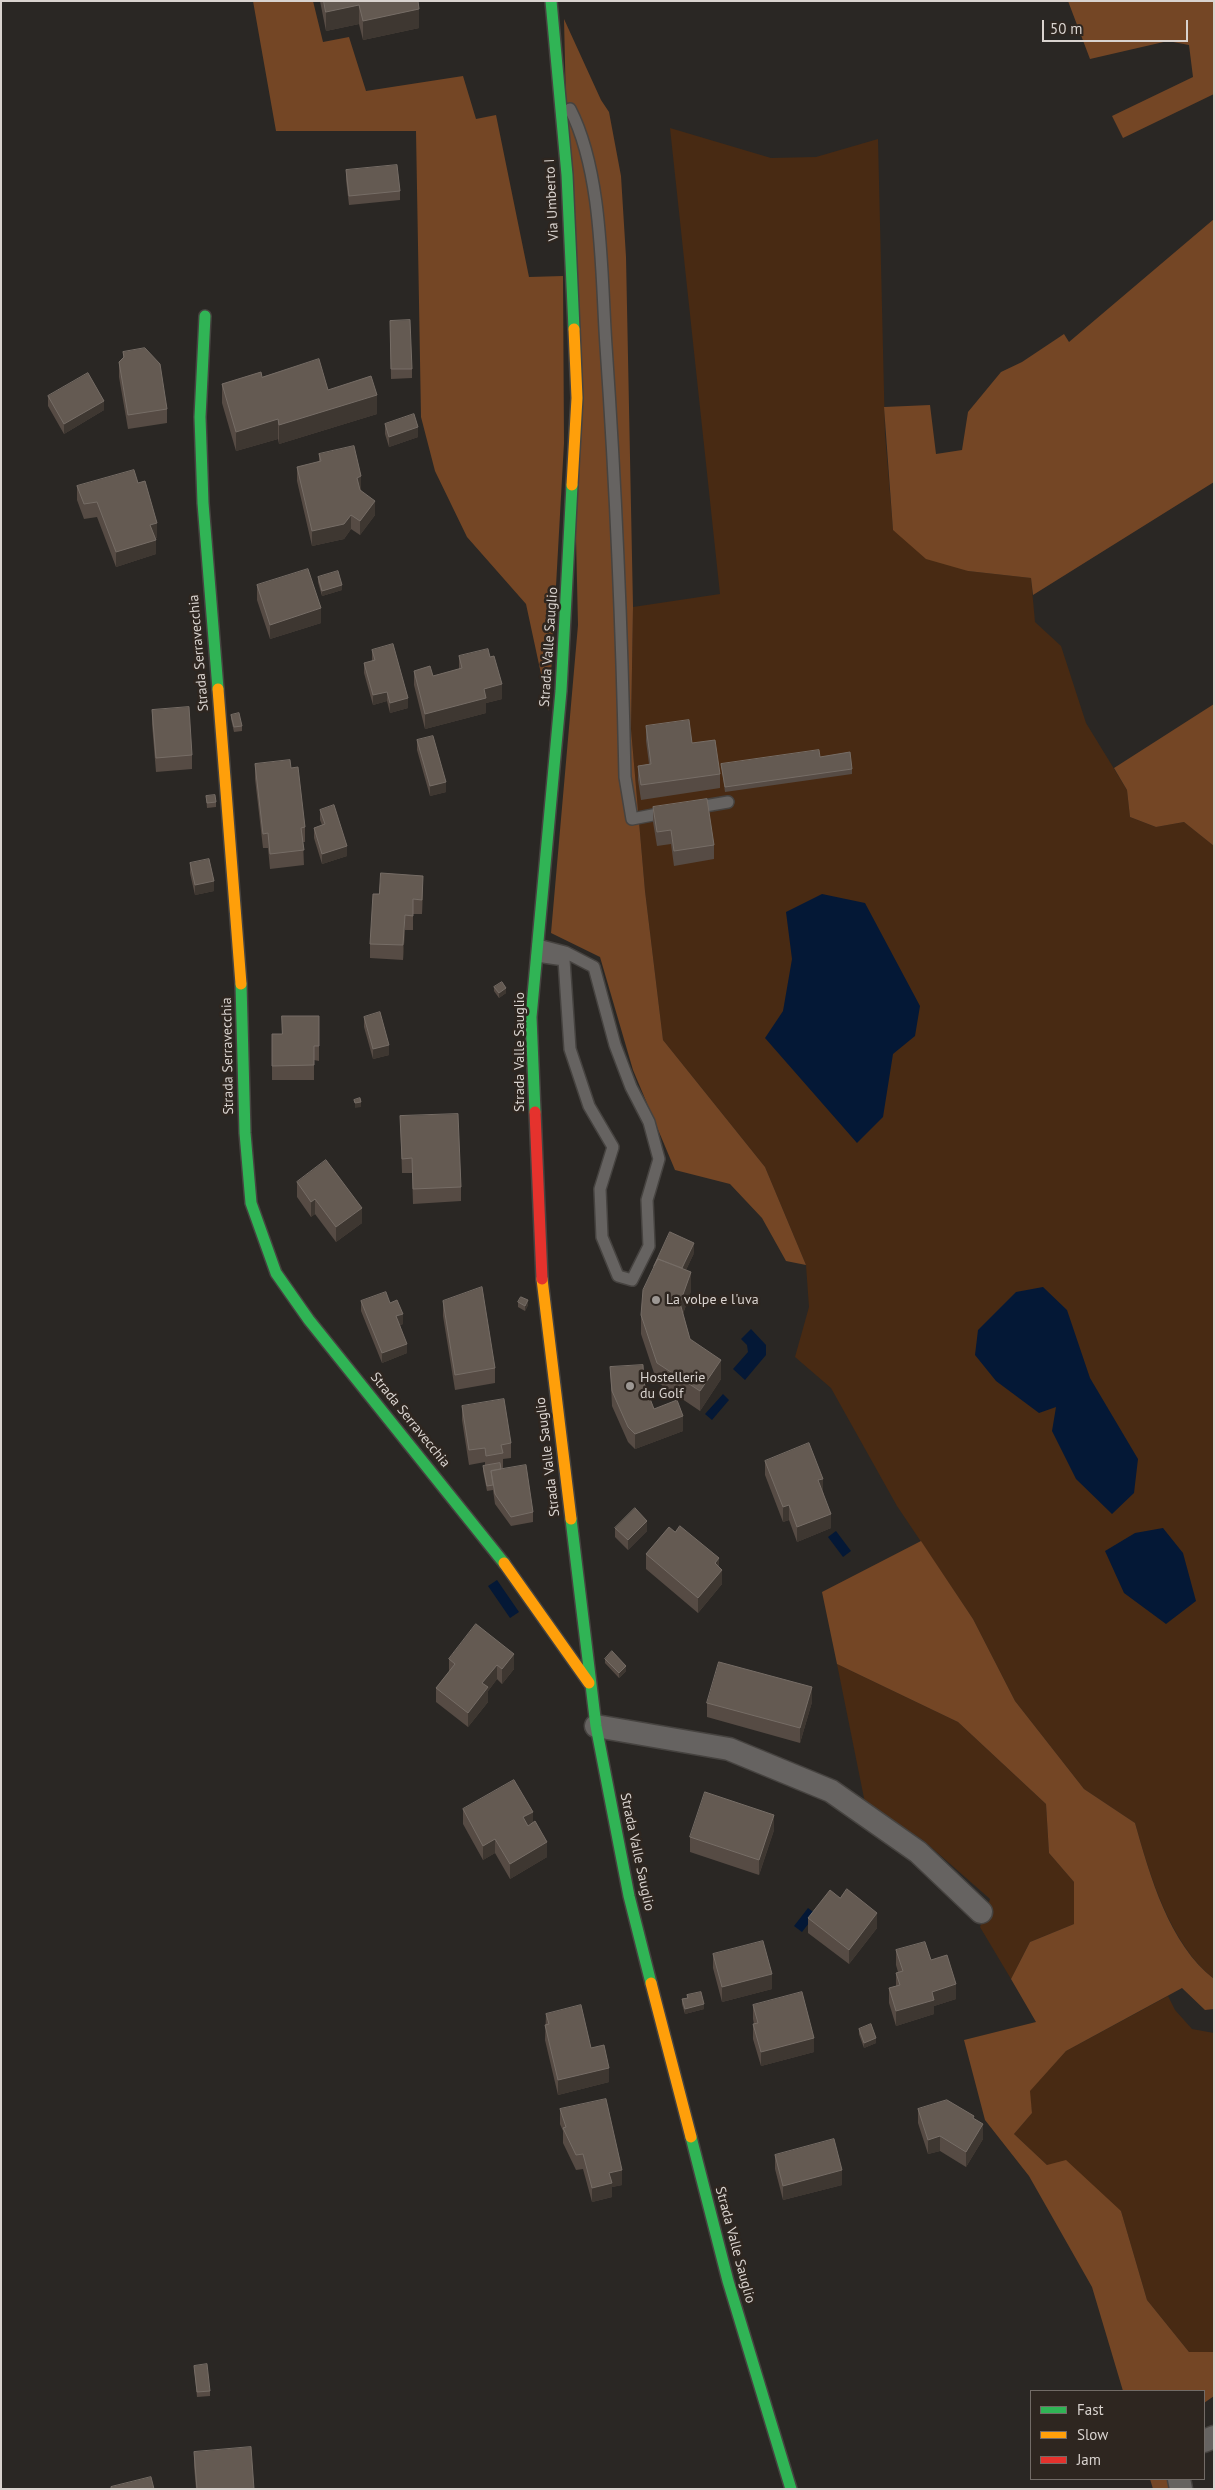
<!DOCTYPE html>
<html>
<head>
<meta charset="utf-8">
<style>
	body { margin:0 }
	#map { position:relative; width:1215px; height:2490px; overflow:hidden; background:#2a2724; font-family:"PT Sans",sans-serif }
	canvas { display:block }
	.frame { position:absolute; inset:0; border:2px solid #d9d3cf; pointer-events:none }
	.legend { position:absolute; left:1030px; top:2390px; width:175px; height:90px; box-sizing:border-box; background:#2e2620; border:1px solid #726b66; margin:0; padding:6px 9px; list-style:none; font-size:15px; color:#d9d3cf }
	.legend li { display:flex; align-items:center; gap:10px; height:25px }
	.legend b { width:25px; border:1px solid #726b66 }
	.scale { position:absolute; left:1042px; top:20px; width:146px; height:22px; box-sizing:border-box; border:2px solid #d9d3cf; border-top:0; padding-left:6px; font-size:15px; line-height:18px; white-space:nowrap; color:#d9d3cf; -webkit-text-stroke:4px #2e2620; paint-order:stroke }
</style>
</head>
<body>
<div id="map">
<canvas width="1215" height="2490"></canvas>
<div class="frame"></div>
<ul class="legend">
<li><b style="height:6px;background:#30b455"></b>Fast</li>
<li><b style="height:6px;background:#ff9f0a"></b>Slow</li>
<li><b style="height:6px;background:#e5322d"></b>Jam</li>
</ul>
<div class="scale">50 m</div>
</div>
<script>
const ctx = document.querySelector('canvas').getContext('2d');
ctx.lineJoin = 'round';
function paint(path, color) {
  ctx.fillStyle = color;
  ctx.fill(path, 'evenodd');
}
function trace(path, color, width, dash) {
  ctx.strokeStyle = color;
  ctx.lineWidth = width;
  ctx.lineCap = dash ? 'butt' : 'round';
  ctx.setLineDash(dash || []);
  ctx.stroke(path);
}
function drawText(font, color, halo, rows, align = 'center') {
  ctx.font = font + ' "PT Sans",sans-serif';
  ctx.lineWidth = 5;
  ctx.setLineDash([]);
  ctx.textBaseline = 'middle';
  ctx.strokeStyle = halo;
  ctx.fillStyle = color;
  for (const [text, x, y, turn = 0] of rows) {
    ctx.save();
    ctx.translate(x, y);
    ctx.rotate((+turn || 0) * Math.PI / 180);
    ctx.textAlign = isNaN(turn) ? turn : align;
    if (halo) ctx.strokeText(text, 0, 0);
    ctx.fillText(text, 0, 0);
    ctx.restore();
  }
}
paint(new Path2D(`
	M670 128 771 158 816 157 878 139 885 434 893 530 968 571 1031 578 1035 622 1061 646 1086 723 1127 790 1130 817 1156 827 1184 822 1214 846V1979C1170 1944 1150 1876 1135 1823L1084 1789 1015 1701 973 1619 897 1506 831 1388 795 1357 809 1307 806 1265 765 1167 663 1040 645 891 631 729 633 607 720 594Z
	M837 1664 958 1722 1046 1804 1049 1853 1074 1882V1924L1030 1942 1011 1979 980 1927 990 1899 924 1841 865 1803Z
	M1168 1996 1175 2010 1192 2029 1214 2033V2352H1189L1147 2300 1121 2211 1047 2165 1014 2134 1032 2113 1029 2091 1066 2051Z`), '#482a13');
paint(new Path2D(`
	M253 1H313L323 42 349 37 366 91 463 76 476 119 496 115 529 277 563 276 564 443 549 711 526 604 467 537 435 471 421 417 416 131H276Z
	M1068 1H1214V94L1123 138 1112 116 1193 77 1189 45 1168 41 1090 59Z
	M564 19 601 100 609 112 621 176 626 257 633 607 631 729 645 891 663 1040 765 1167 806 1265 786 1261 762 1218 730 1184 675 1170 633 1070 600 957 551 933 578 625Z
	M1214 219V482L1033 595 1031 578 968 571 926 559 893 530 884 407 930 405 936 454 962 450 968 412 1001 372 1022 362 1064 334 1069 342Z
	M1214 704V846L1184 822 1156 827 1130 817 1127 790 1114 768Z
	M921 1541 973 1619 1015 1701 1084 1789 1135 1823C1150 1876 1169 1944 1214 1979V2009L1205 2010 1182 1988 1066 2051 1030 2091 1032 2113 1014 2134 1047 2165 1066 2160 1121 2211 1147 2300 1189 2352H1214V2396L1204 2403V2391H1123L1092 2287 1029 2176 985 2120 964 2040 1036 2022 1011 1979 1030 1942 1074 1924V1882L1049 1853 1046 1804 958 1722 837 1664 822 1592Z
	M1150 2479H1168L1170 2489H1153Z`), '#744625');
paint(new Path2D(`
	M822 894 865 903 920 1006 915 1036 893 1054 883 1117 857 1143 765 1038 783 1011 792 959 786 912Z
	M1043 1287 1067 1310 1090 1378 1138 1459 1134 1493 1112 1514 1076 1479 1052 1431 1056 1407 1039 1413 996 1381 975 1355 978 1330 1016 1292Z
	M751 1329 766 1345V1355L745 1380 733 1369 748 1352 747 1345 741 1339Z
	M723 1394 729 1400 712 1420 705 1414Z
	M1163 1528 1183 1553 1196 1601 1166 1624 1124 1593 1105 1551 1135 1533Z
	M836 1531 851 1551 843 1557 828 1537Z
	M497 1580 519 1612 510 1618 488 1586Z
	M808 1908 816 1914 802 1932 794 1926Z`), '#041836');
const lane = new Path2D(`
	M570 109C603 173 601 274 606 346 616 490 622 633 625 777L632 819 668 812
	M693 808 728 802
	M537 956 564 960 570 1049 589 1106 613 1147 600 1189 602 1237 618 1276 632 1280 649 1246 647 1200 659 1159 649 1122 631 1087 615 1045 594 967 565 952 538 945`);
const street = new Path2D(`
	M596 1726 729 1749 831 1791 918 1852 981 1912
	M1204 2441 1214 2437
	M1179 2479 1181 2489`);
const fast = new Path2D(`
	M551 1 567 175 574 329
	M205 316 200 417 203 503 218 689
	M241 984 245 1133 251 1203 276 1273 309 1320 504 1563
	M535 1112 531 1017 561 691 572 485
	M571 1519 596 1726 629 1896 651 1983
	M691 2137 728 2281 791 2489`);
const slow = new Path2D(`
	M572 485 577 398 574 329
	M218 689 241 984
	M542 1279 571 1519
	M504 1563 589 1683
	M651 1983 691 2137`);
const jam = new Path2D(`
	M535 1112 542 1279`);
trace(lane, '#464340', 14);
trace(street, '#464340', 25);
trace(fast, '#464340', 14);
trace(slow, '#464340', 14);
trace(jam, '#464340', 14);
trace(lane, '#666361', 11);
trace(street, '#666361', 22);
trace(fast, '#30b455', 11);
trace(slow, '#ff9f0a', 11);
trace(jam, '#e5322d', 11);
paint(new Path2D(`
	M320 1H418L419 28 363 40 359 24 326 31Z
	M346 170 400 191V200L349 205 346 180Z
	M390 331 412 369V378L391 379Z
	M123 352 167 409V423L128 429 119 377V362L123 358Z
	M262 377 328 390 377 414 279 444 278 439 236 451 222 403V384Z
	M48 396 104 410 64 434 48 406Z
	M385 424 418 437 389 447 385 434Z
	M319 454 361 490 375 515 360 535 351 529 344 539 312 546 297 481V467L319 462Z
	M138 483 157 538H155L156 554 116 567 97 517 84 519 77 500V486Z
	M318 577 342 590 322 596 318 582Z
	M257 585 321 623 270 639 257 600Z
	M372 650 408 708 390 713 387 701 373 705 364 673V663L372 661Z
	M459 656 502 699 486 703V713L425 729 414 685V671L433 676 459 669Z
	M152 710 192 755V769L156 772 152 724Z
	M231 715 242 726V731L234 732 231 719Z
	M646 726 692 743 720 774V788L641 800 638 780V766L649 764 646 741Z
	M417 740 446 792 430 796 417 750Z
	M820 757 852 769V774L725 792 721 764Z
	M255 764 291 768 305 827V842H303L304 865 270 869 268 848H263L255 779Z
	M206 796 216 802V807L207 808Z
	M653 807 714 845V859L674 866 671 844 657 846 653 822Z
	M320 810 347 856 322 864 314 838V828L322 825 320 820Z
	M190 863 214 891 195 895 190 873Z
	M423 890 422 914H413V930H405L403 960 370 958V944L379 894Z
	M494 987 506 993 499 998 494 991Z
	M319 1016V1061L314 1060V1080H272V1034H282Z
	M364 1017 389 1055 373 1059 364 1027Z
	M400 1116 461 1187V1201L413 1204 412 1173H402Z
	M297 1182 362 1223 336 1242 315 1214 311 1217 297 1197Z
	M694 1253 686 1270 691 1291 683 1314 690 1339 721 1379 700 1411 657 1382 641 1334V1315Z
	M361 1301 390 1303 403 1324 400 1325 407 1353 382 1363 361 1311Z
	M443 1301 495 1368V1383L455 1390 443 1316Z
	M518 1302 528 1305 525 1311 518 1307Z
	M610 1367 644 1383 654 1409 683 1431 635 1449 628 1442 612 1406Z
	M462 1406 511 1443V1458L503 1459V1468H501L533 1512V1522L511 1526 495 1504 493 1490 487 1491 483 1471V1466H485V1462L469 1465 462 1420Z
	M765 1461 823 1492 831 1528 797 1542 789 1520 783 1522 765 1475Z
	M615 1528 647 1531 628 1550 615 1537Z
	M646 1554 719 1567 722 1584 698 1613 646 1569Z
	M476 1624 514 1669 502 1684 497 1679 488 1691V1702L468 1727 436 1702V1688L449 1672V1659Z
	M605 1659 626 1671 619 1678 605 1663Z
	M812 1702 800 1743 707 1717V1703Z
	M463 1809 533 1822 547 1857 510 1879 495 1853 483 1860 463 1824Z
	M774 1830 759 1875 690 1852V1837Z
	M840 1898 877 1928 849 1964 808 1933V1918Z
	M896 1950 931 1960 956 1999 934 2006V2014L896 2026 889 2003V1988L896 1986V1973L898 1972 896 1965Z
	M713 1954 772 1989 722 2002 713 1968Z
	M687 1995 704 2009 685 2014 682 2004V1999L687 1998Z
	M753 2005 814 2052 761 2066 753 2039V2024H754L753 2019Z
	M546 2014 591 2048 609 2082 558 2095 545 2040Z
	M859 2029 876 2043 864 2048 859 2034Z
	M560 2109 622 2185 612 2187V2197L592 2202 583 2169 576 2170 563 2143V2131L560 2124Z
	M918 2109 974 2119 983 2139 966 2167 940 2151 928 2154 918 2123Z
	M775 2155 842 2185 783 2200 775 2169Z
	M194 2366 210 2391V2396L197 2397Z
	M194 2452 254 2489H196L194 2466Z`), '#564b44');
paint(new Path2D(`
	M359 5V24L326 31V12Z
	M419 9V28L363 40V21Z
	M377 395V414L279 444V425Z
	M104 401V410L64 434V424Z
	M278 419V439L236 451V432Z
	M418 427V437L389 447V437Z
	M361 476V490L357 493V478Z
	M375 501V515L360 535V521Z
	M351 515V529L344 539 312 546V531Z
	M157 523V538L150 540V525Z
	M156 540V554L116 567V552Z
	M342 585V590L322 596V591Z
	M321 608V623L270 639V625Z
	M502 684V699L486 703V713L425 729V714L484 689Z
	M387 692V701L373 705V695Z
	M408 698V708L390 713V703Z
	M446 782V792L430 796V786Z
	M347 846V856L322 864V854Z
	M423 876V890L422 914V900Z
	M214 881V891L195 895V885Z
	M405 915V930L403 960V945Z
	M506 988V993L499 998V993Z
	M389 1045V1055L373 1059V1049Z
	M361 1102V1107L355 1108V1103Z
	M315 1199V1214L311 1217V1202Z
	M362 1208V1223L336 1242V1227Z
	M694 1243V1253L678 1287V1277Z
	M691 1272V1291L680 1322V1303Z
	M528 1300V1305L525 1311V1306Z
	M403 1314V1324L396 1326V1316Z
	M407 1344V1353L382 1363V1353Z
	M721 1360V1379L700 1411V1391Z
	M683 1416V1431L635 1449V1434Z
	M823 1479V1493L818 1480Z
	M789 1505V1520L783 1522V1507Z
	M831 1514V1528L797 1542V1527Z
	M647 1521V1531L628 1550V1540Z
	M719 1558V1573L715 1563Z
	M722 1570V1584L698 1613V1598Z
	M514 1654V1669L502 1684V1669Z
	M497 1665V1679L488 1691V1702L468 1727V1713L482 1683Z
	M626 1666V1671L619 1678V1673Z
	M812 1687V1702L800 1743V1728Z
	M533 1812V1827L523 1832V1817Z
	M774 1815V1830L759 1875V1860Z
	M495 1839V1853L483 1860V1846Z
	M547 1842V1857L510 1879V1864Z
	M877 1913V1928L849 1964V1950Z
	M772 1974V1989L722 2002V1987Z
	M956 1984V1999L934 2006V2014L896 2026V2011L932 1992Z
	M704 2004V2009L685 2014V2009Z
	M814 2038V2052L761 2066V2052Z
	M876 2038V2043L864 2048V2043Z
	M609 2068V2082L558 2095V2080Z
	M983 2124V2139L966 2167V2152Z
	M940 2136V2151L928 2154V2140Z
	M622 2170V2185L612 2187V2197L592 2202V2188L609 2173Z
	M842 2170V2185L783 2200V2186Z`), '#3e3731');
const building = new Path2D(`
	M324 1H418L419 9 363 21 359 5 326 12Z
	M397 165 400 191 349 196 346 170Z
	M410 320 412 369H391L390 321Z
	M145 348 160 364 167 409 128 415 119 362 124 357 123 352Z
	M319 359 328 390 371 376 377 395 279 425 278 419 236 432 222 384 261 372 262 377Z
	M88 373 104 401 64 424 48 396Z
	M414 414 418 427 389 437 385 424Z
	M354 446 361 476 357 478 360 490 375 501 360 521 351 515 344 524 312 531 297 467 321 461 319 454Z
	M134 470 138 483 145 481 157 523 150 525 156 540 116 552 97 502 84 504 77 486Z
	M308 569 321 608 270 625 257 585Z
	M338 571 342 585 322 591 318 577Z
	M393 644 408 698 390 703 387 692 373 695 364 663 375 660 372 650Z
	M488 649 490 657 494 656 502 684 484 689 486 698 425 714 414 671 430 666 433 676 462 668 459 656Z
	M189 707 192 755 156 758 152 710Z
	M239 713 242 726 234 727 231 715Z
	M689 720 692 743 715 740 720 774 641 785 638 766 651 764 646 726Z
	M433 736 446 782 430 786 417 740Z
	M819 750 820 757 850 752 852 769 725 787 721 764Z
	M290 760 291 768 298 767 305 827 301 828 304 850 270 854 268 833 263 834 255 764Z
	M215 795 216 802 207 803 206 796Z
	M707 799 714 845 674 851 671 830 657 832 653 807Z
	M334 805 347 846 322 854 314 828 325 824 320 810Z
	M209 859 214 881 195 885 190 863Z
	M381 873 423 876 422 900 413 899V916L405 915 403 945 370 944 373 894H379Z
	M502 982 506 988 499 993 494 987Z
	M380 1012 389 1045 373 1049 364 1017Z
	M282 1016H319V1046H314V1065L272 1066V1034H282Z
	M360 1098 361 1102 355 1103 354 1100Z
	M458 1114 461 1187 413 1189 412 1158 402 1159 400 1116Z
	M326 1160 362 1208 336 1227 315 1199 311 1202 297 1182Z
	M670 1232 694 1243 682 1268 658 1259 654 1266Z
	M658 1259 691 1272 680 1303 690 1339 721 1360 700 1391 657 1363 641 1315 643 1290Z
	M482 1287 495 1368 455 1375 443 1301Z
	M386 1292 390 1303 397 1300 403 1314 396 1316 407 1344 382 1353 361 1301Z
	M521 1297 528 1300 525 1306 518 1302Z
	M643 1365 644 1383 654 1409 677 1400 683 1416 635 1434 628 1427 612 1391 610 1367Z
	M504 1399 511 1443 501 1445 503 1453 486 1456 485 1448 469 1450 462 1406Z
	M809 1443 823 1479 818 1480 831 1514 797 1527 789 1505 783 1507 765 1461Z
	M500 1463 501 1469 491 1471 493 1485 487 1486 483 1466Z
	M526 1465 533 1512 511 1517 495 1494 491 1471Z
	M635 1508 647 1521 628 1540 615 1528Z
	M680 1526 719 1558 715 1563 722 1570 698 1598 646 1554 669 1527 675 1532Z
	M476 1624 514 1654 502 1669 497 1665 482 1683 488 1687 468 1713 436 1688 455 1664 449 1659Z
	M612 1651 626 1666 619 1673 605 1659Z
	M719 1662 812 1687 800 1728 707 1703Z
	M514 1780 533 1812 523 1817 528 1826 535 1821 547 1842 510 1864 495 1839 483 1846 463 1809Z
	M705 1792 774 1815 759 1860 690 1837Z
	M847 1889 877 1913 849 1950 808 1918 830 1890 840 1898Z
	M763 1941 772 1974 722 1987 713 1954Z
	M925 1942 931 1960 947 1955 956 1984 932 1992 934 2000 896 2011 889 1988 900 1985 896 1973 903 1971 896 1950Z
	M701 1992 704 2004 685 2009 682 1999 688 1998 687 1995Z
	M802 1992 814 2038 761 2052 753 2024 758 2023 753 2005Z
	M581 2005 591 2048 604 2045 609 2068 558 2080 545 2025 549 2024 546 2014Z
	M871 2024 876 2038 864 2043 859 2029Z
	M606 2099 622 2170 609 2173 612 2183 592 2188 583 2154 576 2155 563 2128 566 2127 560 2109Z
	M947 2100 974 2116 973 2118 983 2124 966 2152 940 2136 928 2140 918 2109Z
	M834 2139 842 2170 783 2186 775 2155Z
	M207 2364 210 2391 197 2392 194 2366Z
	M251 2447 254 2489H197L194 2452Z
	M151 2477 154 2489H111V2487Z`);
paint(building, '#645a52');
trace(building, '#766d66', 1);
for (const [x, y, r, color] of [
	[656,1300,5,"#9c9793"],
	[630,1386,5,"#9c9793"]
]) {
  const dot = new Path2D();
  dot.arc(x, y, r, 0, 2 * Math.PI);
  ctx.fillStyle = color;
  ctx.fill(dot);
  trace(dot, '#2e2620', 2);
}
drawText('14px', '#d9d3cf', '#2e2620', [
	["Via Umberto I",552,200,-93],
	["Strada Valle Sauglio",549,647,-86],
	["Strada Serravecchia",199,653,-95],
	["Strada Valle Sauglio",520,1052,-90],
	["Strada Serravecchia",228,1056,-91],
	["Strada Serravecchia",410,1420,51],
	["Strada Valle Sauglio",548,1457,-97],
	["Strada Valle Sauglio",637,1852,78],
	["Strada Valle Sauglio",735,2245,75]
]);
drawText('14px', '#d9d3cf', '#2e2620', [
	["La volpe e l'uva",666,1300],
	["Hostellerie",640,1378],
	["du Golf",640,1394]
], 'left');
</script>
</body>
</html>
